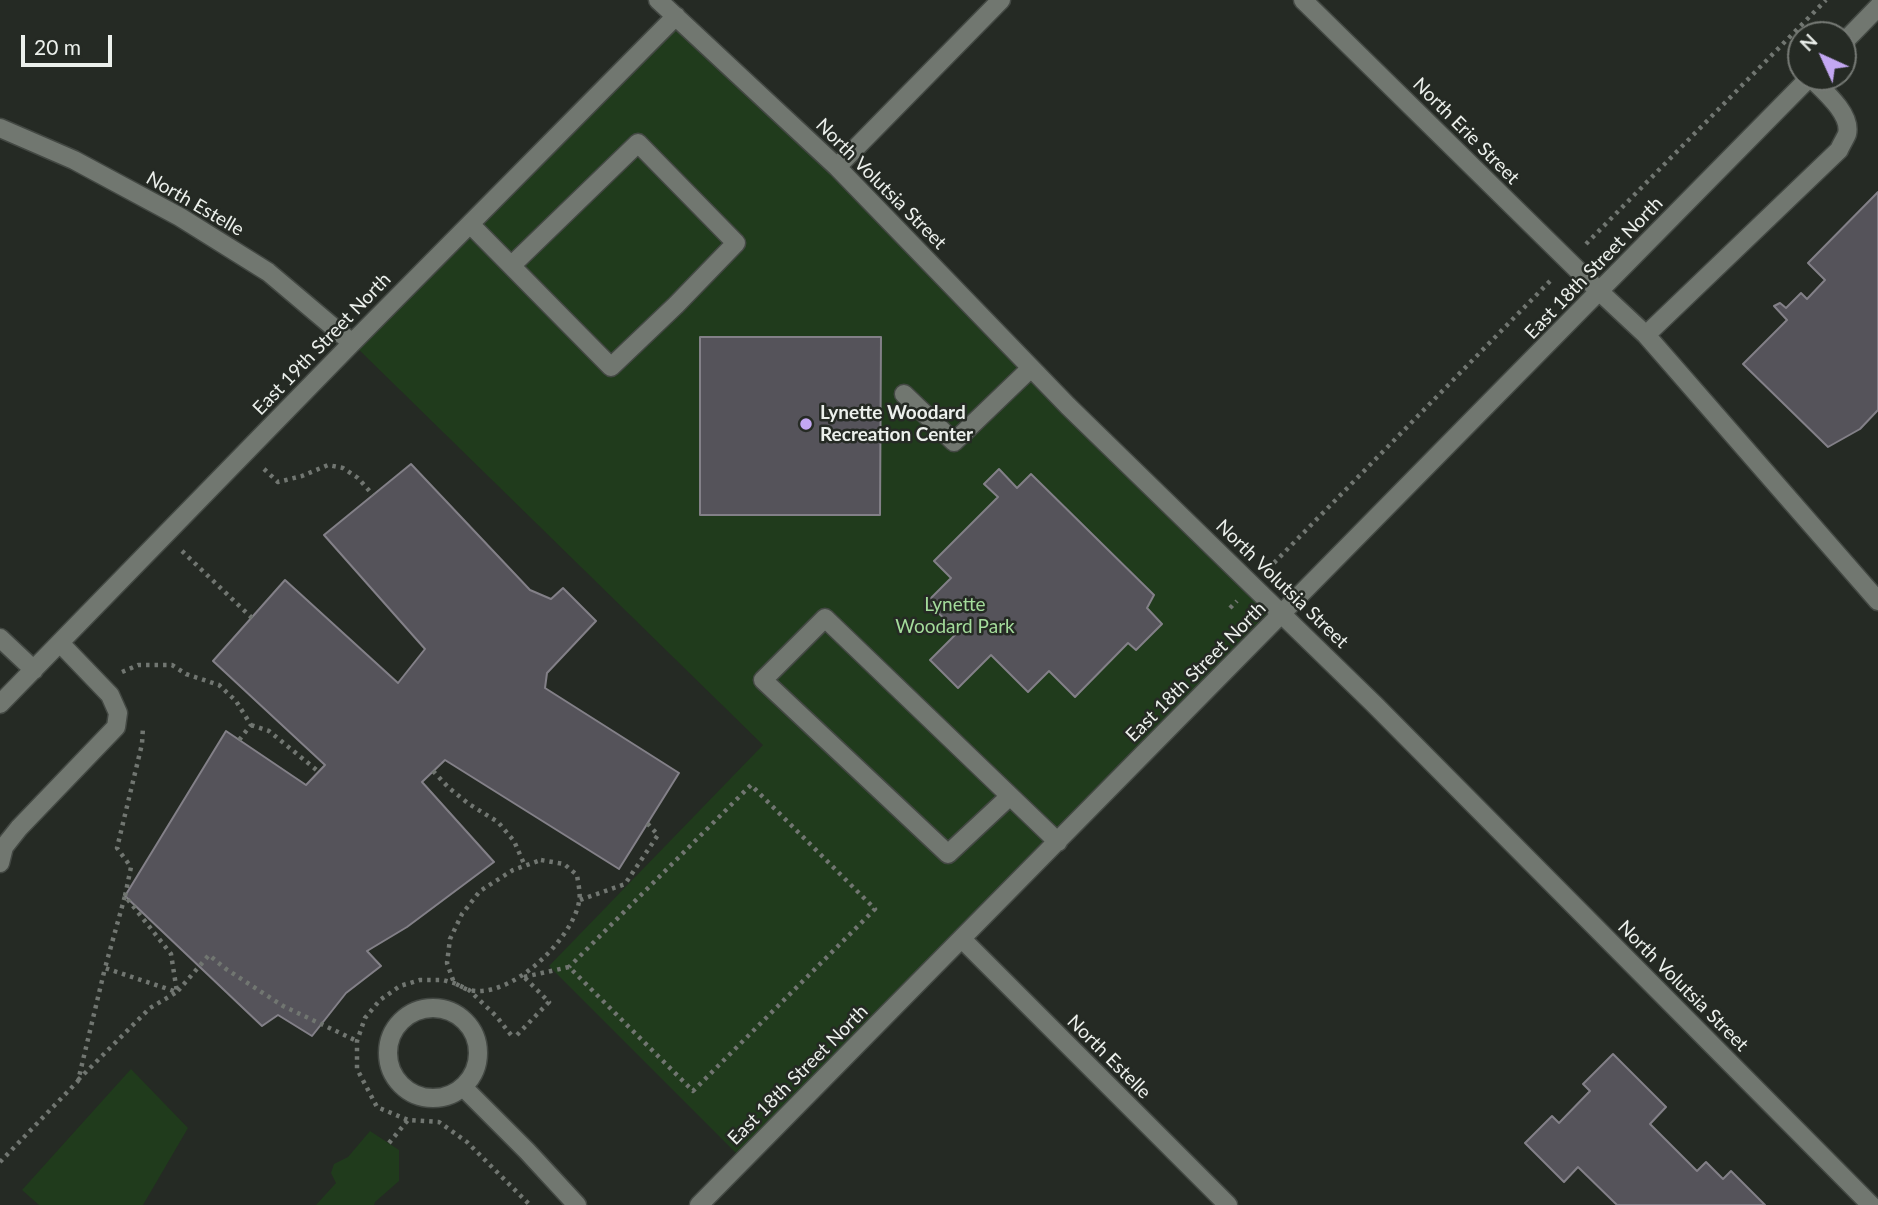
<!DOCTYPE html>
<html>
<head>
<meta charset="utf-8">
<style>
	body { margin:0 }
	#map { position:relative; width:1878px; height:1205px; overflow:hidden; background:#252a24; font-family:Lato,sans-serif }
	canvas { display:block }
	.north { position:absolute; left:1787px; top:21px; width:70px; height:70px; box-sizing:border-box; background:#252a24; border:2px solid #757974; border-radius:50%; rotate:315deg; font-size:19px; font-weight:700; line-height:28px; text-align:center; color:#ecf0ec }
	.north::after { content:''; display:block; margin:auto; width:24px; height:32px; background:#c3a7f2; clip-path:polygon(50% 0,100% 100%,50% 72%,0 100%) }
	.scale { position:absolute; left:21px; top:35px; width:91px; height:32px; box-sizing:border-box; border:4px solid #ecf0ec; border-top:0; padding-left:9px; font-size:21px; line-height:24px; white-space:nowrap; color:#ecf0ec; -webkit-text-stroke:5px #252a24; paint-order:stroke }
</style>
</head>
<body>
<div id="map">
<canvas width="1878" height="1205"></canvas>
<div class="north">N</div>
<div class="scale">20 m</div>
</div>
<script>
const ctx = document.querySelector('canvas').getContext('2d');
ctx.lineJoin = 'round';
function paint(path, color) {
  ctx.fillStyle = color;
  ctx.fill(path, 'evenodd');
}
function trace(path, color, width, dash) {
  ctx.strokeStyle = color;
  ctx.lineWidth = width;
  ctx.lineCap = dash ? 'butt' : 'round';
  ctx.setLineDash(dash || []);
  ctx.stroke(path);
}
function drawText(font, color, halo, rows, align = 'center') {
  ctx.font = font + ' Lato,sans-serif';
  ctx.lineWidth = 5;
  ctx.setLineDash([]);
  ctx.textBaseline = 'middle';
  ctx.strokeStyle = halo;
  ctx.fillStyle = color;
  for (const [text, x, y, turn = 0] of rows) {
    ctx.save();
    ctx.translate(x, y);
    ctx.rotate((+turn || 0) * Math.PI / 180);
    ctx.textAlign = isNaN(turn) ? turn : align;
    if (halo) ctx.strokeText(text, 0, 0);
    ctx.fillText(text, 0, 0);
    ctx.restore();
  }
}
paint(new Path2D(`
	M676 16 1282 614 743 1160 549 966 763 745 352 343Z
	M131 1069 188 1128 143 1205H39L22 1190Z
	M370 1131 399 1150V1181L375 1202 374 1205H316L336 1183 331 1173 334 1164 348 1157Z`), '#203b1c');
const building = new Path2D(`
	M1878 192V410L1860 429 1828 447 1743 364 1787 320 1774 306 1780 303 1786 308 1801 293 1807 299 1825 280 1808 263Z
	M700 337H881L880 515H700Z
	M411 464 530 590 551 599 563 588 596 621 547 673 545 688 679 773 619 869 445 760 422 782 494 862 407 927 367 951 381 966 346 993 312 1036 278 1015 262 1026 125 896 226 731 306 785 325 765 213 661 285 580 398 683 425 649 324 535Z
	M999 469 1017 488 1031 474 1154 595 1147 608 1162 624 1136 650 1128 643 1075 697 1049 671 1028 692 991 655 958 688 930 660 958 632 927 602 951 578 934 561 998 497 984 484Z
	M1613 1054 1666 1107 1650 1124 1697 1171 1706 1162 1723 1179 1731 1171 1765 1205H1617L1578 1167 1564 1182 1525 1143 1552 1116 1559 1123 1590 1091 1583 1084Z`);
paint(building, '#55535a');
trace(building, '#838088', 2);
const minor = new Path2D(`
	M658 0 837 167 1068 406 1375 705 1871 1205
	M1303 0 1600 292 1646 335 1878 601
	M1843 43 1878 7
	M0 128 74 160 180 217 268 272 352 343
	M837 167 1001 0
	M470 224 611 367 676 305 736 243 638 143 512 265
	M1646 335 1839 150C1841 145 1845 139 1847 134 1852 114 1823 90 1810 77
	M904 394 954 442 1031 368
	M0 638 34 670
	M0 704 352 343 676 16
	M1010 796 948 854 763 680 825 618 1058 842
	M0 863 4 847 19 828 116 727 118 713 110 695 60 643
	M962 939 1228 1205
	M388 1053a45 45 0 1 1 90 0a45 45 0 1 1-90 0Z
	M463 1087 527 1151 577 1205
	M699 1205 1810 77`);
trace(minor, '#434843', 21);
trace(new Path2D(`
	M1586 244 1826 0
	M264 469 278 482 302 476 328 465 343 468 358 478 373 495
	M182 551 252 618
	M1268 569 1553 278
	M1230 608 1237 601
	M122 672 138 665H172L186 674 219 685 236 701 251 725 239 740
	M251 725 269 731 319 772
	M433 771 449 788 469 804 498 822 514 841 525 866
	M541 860 564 864 577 875C578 883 581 894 579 902 572 940 510 1000 469 990 464 989 459 985 454 983L447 963 450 939 462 914 480 891 513 870Z
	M125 896 131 867 117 848 142 744 143 727
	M580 900 625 884 658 835 647 823
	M524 977 569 967 693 1091 875 909 751 785 569 967
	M511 1035 497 1017 469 990 454 983 443 980H420L400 986 380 1000 365 1018 357 1041V1069L377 1107 408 1120 439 1122 467 1142 530 1205
	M517 1035 549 1002 523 976
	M78 1080 150 1008 177 992 171 954 125 896 105 968
	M389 1143 408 1120
	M0 1162 78 1081 105 968 177 992 209 955 226 969 283 1006 357 1041`), '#717671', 4.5, [3.5, 5]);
trace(minor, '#717770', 18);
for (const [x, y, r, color] of [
	[806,424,7,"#c3a7f2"]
]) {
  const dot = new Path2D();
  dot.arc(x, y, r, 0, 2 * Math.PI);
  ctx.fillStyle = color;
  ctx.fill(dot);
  trace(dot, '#252a24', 2.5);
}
drawText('19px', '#ecf0ec', '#252a24', [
	["North Erie Street",1466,131,45],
	["North Volutsia Street",881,184,45],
	["North Estelle",195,204,30],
	["East 18th Street North",1594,268,-46],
	["East 19th Street North",322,344,-46],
	["North Volutsia Street",1282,584,44],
	["East 18th Street North",1196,672,-45],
	["North Volutsia Street",1683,986,45],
	["North Estelle",1109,1057,45],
	["East 18th Street North",798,1075,-45]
]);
drawText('bold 19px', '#ecf0ec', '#252a24', [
	["Lynette Woodard",820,413],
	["Recreation Center",820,435]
], 'left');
drawText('19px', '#a4dc9b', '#252a24', [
	["Lynette",955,605],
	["Woodard Park",955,627]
]);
</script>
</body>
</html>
